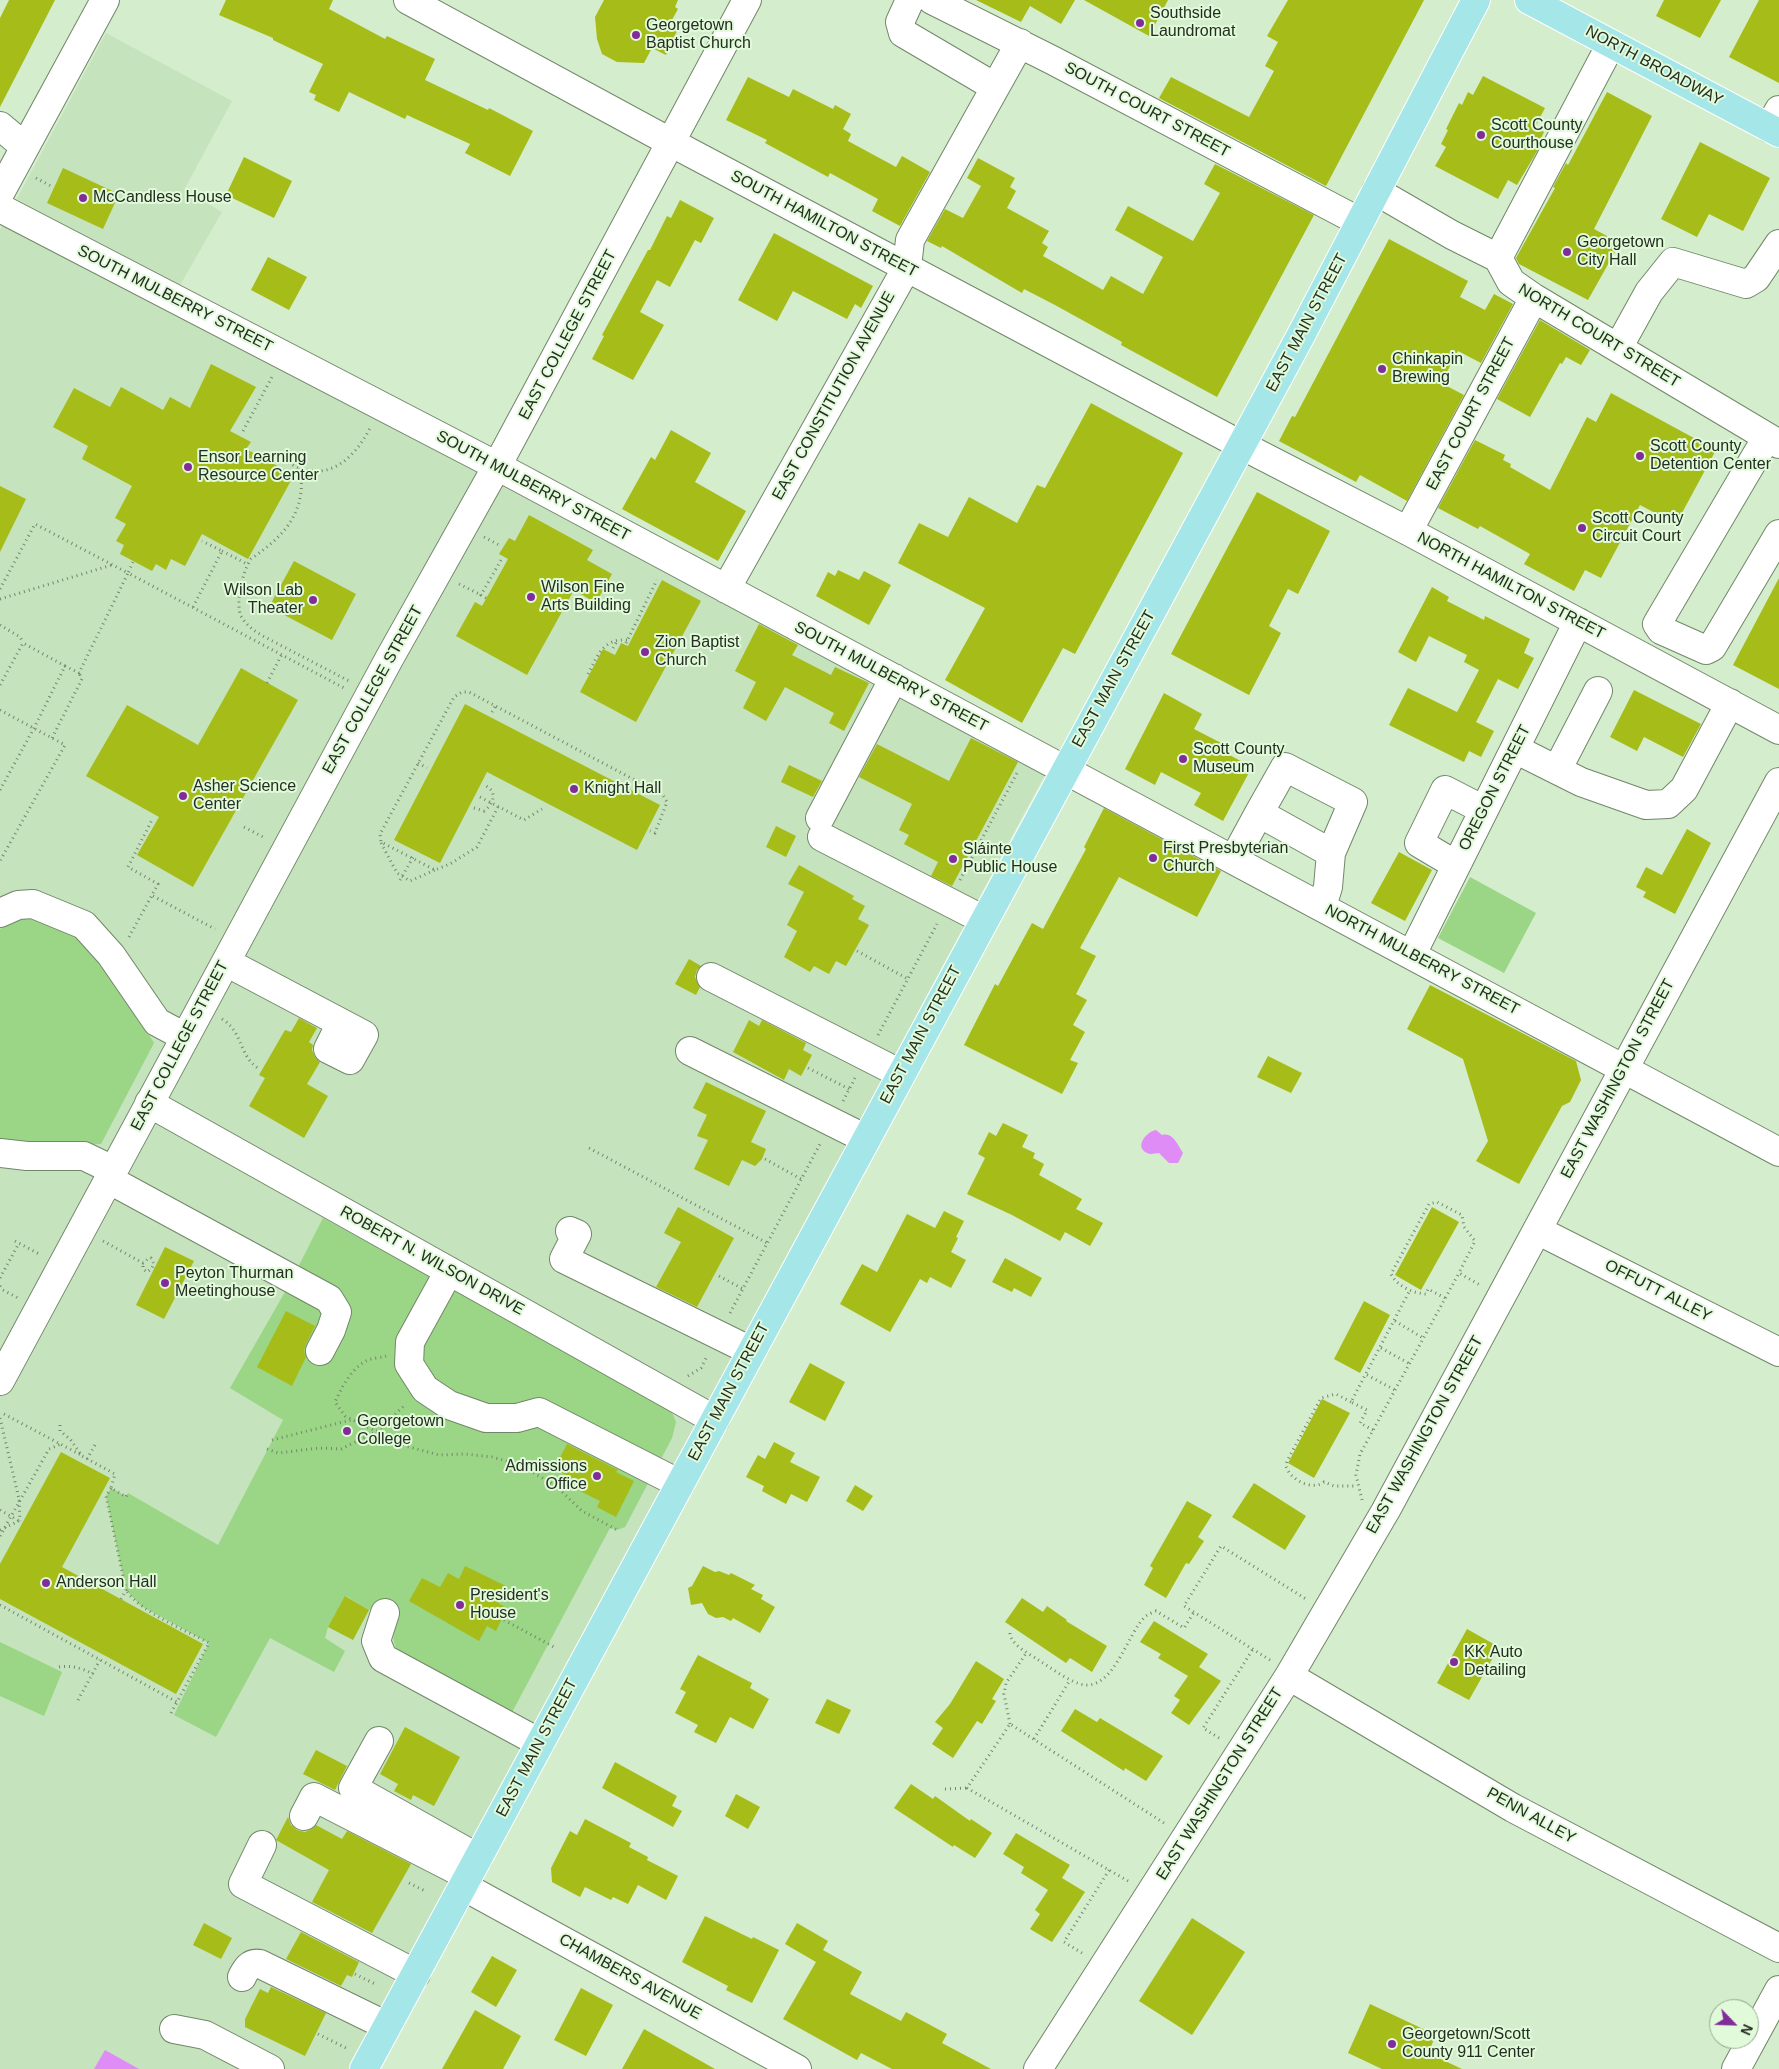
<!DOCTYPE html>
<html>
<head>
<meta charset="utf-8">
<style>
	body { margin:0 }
	#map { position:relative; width:1779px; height:2069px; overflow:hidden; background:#d4edcc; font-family:Helvetica,sans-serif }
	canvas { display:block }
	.north { position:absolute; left:1709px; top:1999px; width:50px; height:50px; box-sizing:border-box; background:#e1fad9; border:1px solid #95a88f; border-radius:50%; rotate:114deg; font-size:14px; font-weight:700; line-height:20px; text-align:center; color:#242d21 }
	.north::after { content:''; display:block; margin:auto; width:18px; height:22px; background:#822c9a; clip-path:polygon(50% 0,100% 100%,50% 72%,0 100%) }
</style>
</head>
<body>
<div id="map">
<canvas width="1779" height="2069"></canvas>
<div class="north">N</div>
</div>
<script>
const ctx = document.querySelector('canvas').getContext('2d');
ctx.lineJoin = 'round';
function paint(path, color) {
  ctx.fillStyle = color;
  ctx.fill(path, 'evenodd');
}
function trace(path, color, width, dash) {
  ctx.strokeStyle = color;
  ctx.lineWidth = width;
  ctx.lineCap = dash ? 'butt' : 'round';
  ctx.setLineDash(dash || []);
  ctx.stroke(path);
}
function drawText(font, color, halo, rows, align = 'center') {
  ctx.font = font + ' Helvetica,sans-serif';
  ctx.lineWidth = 4;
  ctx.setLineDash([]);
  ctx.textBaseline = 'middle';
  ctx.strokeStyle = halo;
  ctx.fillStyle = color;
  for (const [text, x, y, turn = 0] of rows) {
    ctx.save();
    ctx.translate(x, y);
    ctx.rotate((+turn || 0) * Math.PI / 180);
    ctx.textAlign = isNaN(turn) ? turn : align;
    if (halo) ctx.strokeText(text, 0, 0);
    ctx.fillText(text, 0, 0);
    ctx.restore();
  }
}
paint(new Path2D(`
	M106 33 232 101 184 190 222 212 168 306 1050 765 353 2069H0V230Z`), '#c5e3bc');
paint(new Path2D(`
	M1470 877 1536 913 1504 973 1438 938Z
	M34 915 74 930 111 973 154 1043 101 1144 20 1146 0 1144V929L21 917Z
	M323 1218 671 1410 676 1422 672 1438 625 1527 617 1530 610 1528 509 1718 399 1656C392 1639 391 1633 399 1616L382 1602 369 1610 346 1596 328 1627 325 1638 345 1651 334 1672 270 1638 216 1737 174 1715 209 1643 141 1606 126 1590 106 1496 111 1488 126 1496 128 1493 218 1545 283 1420 230 1388 289 1285Z
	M0 1642 62 1672 44 1716 0 1696Z`), '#9ad686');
paint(new Path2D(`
	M1156 1130 1162 1135C1173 1132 1177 1144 1183 1153L1178 1163H1169L1159 1153C1155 1153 1151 1155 1147 1153 1134 1147 1146 1132 1156 1130Z
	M105 2050 139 2069H94Z`), '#df8cf7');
paint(new Path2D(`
	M9 0H55L0 107V18Z
	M226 0H333L329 9 385 39 387 36 435 59 425 80 488 110 489 108 533 131 510 176 465 153 470 144 407 115 405 119 349 92 339 112 314 100 316 95 309 92 323 64 273 40V38L219 15Z
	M604 0H678L675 7 678 9 668 27 677 31 666 55 652 48 644 63 617 62 602 54 597 39 595 17Z
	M976 0H1075L1061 24 1030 6 1021 22Z
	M1084 0H1168L1149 36Z
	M1288 0H1424L1326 186 1159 98 1171 77 1249 117 1274 71 1265 66 1278 42 1267 36Z
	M1664 0H1721L1700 38 1656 16Z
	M1759 0H1779V83L1729 57Z
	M1483 76 1545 108 1535 127 1544 132 1537 147 1539 148 1517 185 1508 180 1498 199 1435 166 1446 147 1441 144 1448 130 1446 129 1459 103 1462 105 1468 92 1473 95Z
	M748 77 789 97 793 89 833 109 835 105 851 114 843 129 851 134 848 141 896 167 902 156 930 172 900 226 872 211 878 199 830 173 828 177 765 143 767 140 726 120Z
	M1607 92 1652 116 1594 229 1620 243 1588 300 1519 264 1516 258 1555 188 1553 187 1566 163 1568 165Z
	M1700 142 1770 178 1743 231 1709 214 1697 237 1661 219Z
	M244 157 292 181 274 218 226 195Z
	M978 158 1015 178 1010 187 1016 191 1007 208 1049 231 1042 243 1048 247 1043 256 1103 290 1111 276 1143 294 1163 257 1115 230 1128 206 1193 241 1220 193 1204 184 1215 164 1314 215 1217 397 1121 345 1122 342 1055 305 1024 289 1022 293 942 246 941 248 927 241 945 209 963 218 981 186 967 178Z
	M63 168 119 194 103 229 47 203Z
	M680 200 714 218 701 243 695 240 670 287 657 280 640 312 664 325 633 380 592 359 604 336 602 335 648 250H650L667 216 671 218Z
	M774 233 873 286 861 308 855 304 847 319 793 291 777 321 738 300Z
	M1389 239 1468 281 1460 297 1485 310 1494 294 1513 304 1481 363 1458 351 1441 383 1464 395 1407 501 1360 475 1356 482 1279 441 1292 416 1295 417Z
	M268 257 307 277 289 310 251 290Z
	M1540 320 1590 350 1581 365 1566 357 1562 364 1560 363 1530 417 1497 399Z
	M211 364 256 387 230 431 251 442 246 449 294 475 248 559 202 534 185 566 171 559 166 570 156 564 152 571 120 554 124 545 116 541 126 524 115 518 132 486 82 459 88 446 53 427 74 388 110 407 121 387 163 410 170 397 190 408Z
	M1611 393 1716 450 1676 524 1640 505 1601 578 1585 570 1574 591 1524 564 1530 554 1480 526 1478 529 1438 508 1475 440 1505 455 1503 460 1511 464 1510 467 1550 490 1587 417 1596 422Z
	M1091 403 1183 453 1075 654 1063 648 1022 723 945 680 985 608 898 563 919 523 948 537 969 497 1017 523 1037 485 1045 488Z
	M671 430 711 453 695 482 746 511 718 561 622 509 651 457 655 460Z
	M0 486 26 499 0 552Z
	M1257 492 1330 531 1298 594 1288 589 1269 626 1281 633 1249 695 1171 654Z
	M529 515 593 550 587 560 612 574 596 603 574 590 527 675 456 636 475 602 482 606 508 559 499 554 509 538 515 541Z
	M294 561 356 594 332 640 269 607Z
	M838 570 859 580 864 571 891 585 869 625 816 596 828 572 835 576Z
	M1779 578V689L1733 665Z
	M662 580 701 601 636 722 580 692 603 649 615 655 621 643 628 646Z
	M1432 587 1449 597 1447 601 1484 620 1485 616 1530 639 1524 653 1534 658 1518 689 1498 679 1476 722 1494 731 1481 757 1469 751 1464 762 1389 725 1408 688 1457 712 1479 670 1464 662 1467 655 1429 636 1416 662 1398 652Z
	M759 624 798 645 792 655 831 675 835 667 869 683 844 731 829 723 834 713 785 687 766 721 743 708 756 682 735 671Z
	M241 668 298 700 193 887 137 855 159 817 86 776 127 705 198 745Z
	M1634 690 1701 724 1683 757 1644 737 1637 751 1610 737Z
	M1164 693 1202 714 1194 729 1225 745 1222 751 1252 767 1223 821 1194 805 1201 793 1161 772 1155 785 1125 769Z
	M465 704 660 805 637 850 487 772 440 863 394 840Z
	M971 738 1018 762 952 886 931 876 938 862 904 844 909 835 899 830 912 804 859 777 877 744 949 781Z
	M789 765 822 781 813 797 781 782Z
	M1104 808 1221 871 1197 917 1119 877 1080 948 1096 956 1076 994 1087 1000 1073 1025 1085 1032 1070 1060 1078 1063 1062 1094 964 1045 995 984 998 986 1032 923 1043 929 1086 849 1084 847Z
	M776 826 796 836 786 857 766 847Z
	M1687 829 1711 843 1675 914 1643 897 1646 892 1636 887 1646 867 1662 875Z
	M1399 852 1432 870 1405 921 1371 903Z
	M799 865 854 896 852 899 865 906 858 919 869 925 846 966 836 961 829 974 814 966 810 972 784 957 797 931 787 925 804 892 788 884Z
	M689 959 701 966 697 970 695 977 700 987 696 995 675 984Z
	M1430 985 1576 1061 1581 1080 1570 1102 1562 1106 1519 1184 1476 1161 1488 1141 1463 1059 1407 1029Z
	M299 1018 317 1028 309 1042 313 1045 312 1050 315 1057 320 1062 307 1084 328 1096 304 1138 249 1106 265 1078 259 1075 285 1030 291 1032Z
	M749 1020 759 1026 762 1020 806 1043 803 1050 812 1055 801 1076 789 1069 784 1080 733 1052Z
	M1268 1056 1302 1073 1291 1093 1257 1077Z
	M706 1082 766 1111 751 1142 766 1149 762 1159 755 1166 742 1160 729 1186 694 1169 708 1140 697 1136 707 1115 693 1108Z
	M1003 1123 1028 1135 1022 1147 1035 1153 1033 1158 1044 1164 1039 1175 1082 1199 1076 1209 1103 1223 1090 1246 1065 1232 1060 1241 1012 1215 967 1194 985 1158 978 1154 989 1132 996 1136Z
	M678 1207 734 1238 697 1307 656 1287 681 1242 664 1233Z
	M1432 1207 1459 1222 1421 1290 1395 1275Z
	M944 1211 964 1221 956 1237 958 1238 951 1252 966 1260 951 1288 930 1277 927 1283 920 1279 890 1332 840 1304 862 1264 877 1272 907 1214 935 1228Z
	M165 1247 194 1261 164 1319 136 1305Z
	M1005 1258 1042 1278 1031 1297 1014 1288 1012 1292 992 1282Z
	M1364 1301 1390 1315 1360 1373 1334 1359Z
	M286 1311 315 1326 306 1344 304 1351 306 1357 292 1386 257 1367Z
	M810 1363 845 1382 825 1421 789 1402Z
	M1322 1399 1350 1413 1314 1478 1288 1463Z
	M774 1442 795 1453 790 1462 820 1477 807 1502 791 1494 786 1504 762 1491 764 1486 746 1477 758 1455 765 1459Z
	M567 1444 618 1470 616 1472 634 1481 616 1517 597 1507 600 1501 574 1488 578 1481 554 1469Z
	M61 1452 110 1478 62 1567 203 1644 176 1694 0 1599V1564Z
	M1254 1483 1306 1516 1285 1550 1232 1517Z
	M855 1485 873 1496 863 1511 846 1501Z
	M1187 1501 1212 1515 1198 1537 1204 1541 1189 1564 1186 1563 1166 1598 1144 1585 1153 1568 1150 1566Z
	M465 1566 508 1587 498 1603 507 1608 496 1631 487 1626 479 1641 409 1601 422 1578 440 1587 448 1573 459 1579Z
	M703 1566 715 1572 719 1571 729 1575 731 1573 755 1585 751 1589 763 1595 761 1599 775 1607 760 1633 733 1618 731 1621 723 1617 716 1618 708 1614 702 1603 691 1605 688 1588 692 1586Z
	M345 1596 369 1610 353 1640 328 1627Z
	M1022 1598 1043 1612 1047 1606 1067 1620 1066 1621 1107 1646 1092 1672 1070 1658 1066 1663 1005 1622Z
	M1154 1621 1208 1654 1199 1667 1221 1681 1189 1725 1171 1713 1180 1700 1174 1696 1188 1676 1158 1658 1161 1654 1140 1642Z
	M1467 1629 1499 1647 1469 1700 1437 1683Z
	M698 1655 752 1683 750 1688 769 1699 753 1729 730 1717 716 1743 694 1732 698 1725 675 1713 686 1692 680 1689Z
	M976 1661 1004 1679 992 1699 996 1701 982 1724 977 1721 953 1758 932 1744 943 1728 935 1722 950 1704Z
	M827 1699 851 1710 839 1734 815 1723Z
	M1075 1709 1097 1722 1100 1718 1163 1756 1146 1781 1125 1768 1124 1771 1061 1731Z
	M405 1727 460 1757 434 1806 413 1795 411 1800 394 1791 398 1784 380 1774Z
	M316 1750 347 1766 335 1790 303 1774Z
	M615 1762 677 1796 672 1806 682 1811 673 1827 602 1788Z
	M911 1784 933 1799 935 1796 970 1821 971 1819 992 1833 975 1858 954 1845 953 1847 894 1808Z
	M736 1794 760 1807 748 1829 725 1816Z
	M288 1817 291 1825 297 1830 305 1832 312 1829 316 1825 342 1839 347 1831 411 1864 372 1933 312 1902 329 1870 276 1840Z
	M585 1819 631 1843 629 1847 648 1857 647 1860 678 1876 666 1900 638 1885 628 1904 613 1897 611 1900 585 1887 580 1897 552 1882 551 1868 570 1831 577 1835Z
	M1016 1833 1070 1865 1062 1878 1085 1892 1052 1942 1030 1929 1040 1914 1035 1910 1048 1890 1021 1873 1024 1867 1003 1854Z
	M705 1916 752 1939 753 1937 779 1950 752 2003 726 1990 728 1986 682 1962Z
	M1192 1918 1245 1952 1192 2035 1139 2001Z
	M204 1923 232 1938 221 1959 193 1945Z
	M797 1923 828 1941 823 1950 862 1972 850 1994 901 2021 906 2012 947 2034 942 2043 991 2069H892L861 2053 857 2060 783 2019 816 1962 785 1944Z
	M301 1932 359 1962 352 1977 347 1975 341 1986 286 1959Z
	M492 1956 517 1970 496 2007 471 1992Z
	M271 1987 326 2013 305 2056 245 2027V2019L260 1989 268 1993Z
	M581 1988 613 2005 586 2056 554 2040Z
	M1370 2004 1436 2035 1428 2053 1462 2069H1382L1348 2053Z
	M475 2010 521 2036 503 2069H442Z
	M644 2029 715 2069H622Z`), '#a6bc19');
const minor = new Path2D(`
	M408 0 672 143 1241 445 1408 531 1779 730
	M910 0 900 22 903 33 995 87
	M932 0 1052 60 1360 222
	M0 126 25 147
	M1769 128 1779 110
	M1376 191 1452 235 1498 258 1511 282 1534 298 1779 444
	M0 193 105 0
	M0 208 497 466 1779 1152
	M1498 258 1611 44
	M1618 348 1649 292 1673 262 1746 284 1756 278 1779 244
	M1767 437 1657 624 1661 630 1706 650 1712 647 1779 534
	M1408 531 1534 298
	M726 589 907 267 910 240 1020 43
	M1515 749 1581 782 1646 805 1668 804 1684 789 1730 703
	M1557 770 1598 691
	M1259 813 1285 767 1353 802 1331 853 1328 887 1322 906
	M820 818 894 678
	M822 837 984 920
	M1234 859 1259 813 1331 853
	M1456 865 1419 843 1445 790 1484 810
	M0 913 18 905 33 904 84 925 111 955 157 1022 185 1037
	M1412 954 1578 622
	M226 962 364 1035 350 1060 328 1049 341 1023
	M711 977 901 1074
	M690 1051 866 1139
	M149 1103 715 1420
	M0 1153 27 1156H84L113 1170
	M108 1179 329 1299 337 1312 331 1330 320 1351
	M1537 1230 1779 1352
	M570 1231 577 1234 564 1259 751 1351
	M449 1271 410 1342 409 1364 425 1389 449 1405 486 1418H517L539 1412 680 1484
	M0 1381 389 659 497 466 747 0
	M385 1613 376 1641 383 1658 540 1743
	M1289 1676 1513 1808 1779 1948
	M379 1741 353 1788 478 1858
	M304 1816 314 1797 468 1876
	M262 1845 243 1884 416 1974
	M463 1886 797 2069
	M242 1977C246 1969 250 1962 260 1964L387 2026
	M174 2029 205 2035 270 2069
	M1038 2069 1289 1676 1386 1510 1779 782
	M1736 2069 1779 1990`);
const major = new Path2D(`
	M1529 0 1779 133
	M364 2069 1300 337 1476 0`);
trace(minor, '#718769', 30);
trace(major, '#fff', 30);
trace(new Path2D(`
	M36 178 51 186
	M243 431 272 377
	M284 460C291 464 298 469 306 470 336 477 358 452 370 428
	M301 468C301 476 302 484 301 492 297 524 276 541 251 559 243 570 235 603 241 616 246 625 253 630 261 635L349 681
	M484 537 499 545
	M222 551 247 564
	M459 584 481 595
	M0 589 35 524 128 573 133 562
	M486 598 481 595 501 560
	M0 599 112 565
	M193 607 222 551 202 541
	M0 625 20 637 23 643
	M626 643 657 580
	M613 648 617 641
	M588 674C597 657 603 638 627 640
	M267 683 282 654
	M0 685 23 643 65 666
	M0 710 65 745 0 861
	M492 712 496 705
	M52 738 82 679 79 673
	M418 763 427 768
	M0 790 34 728 65 666 79 673 128 573 344 688
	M480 797 524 820 542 809
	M498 807 477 847 450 864 435 870 381 842 380 834 454 697 462 692H469L663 795 667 802 655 833 650 831
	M474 808 484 811C493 804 498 792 486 786
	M244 827 265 838
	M381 843 397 873 410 881 435 870
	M400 880 415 854
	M960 880 1017 773
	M153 896 215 929
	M129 937 158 884 128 867 153 818
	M857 951 908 979
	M222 1019C244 1033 238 1055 259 1069
	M878 1035 937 924
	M808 1068 849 1089
	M843 1101 855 1078
	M589 1148 767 1243
	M765 1159 801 1179
	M15 1241 41 1255
	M103 1241 143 1263 149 1258H151L154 1264 152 1268 147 1272 143 1269V1263
	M719 1276 743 1289
	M0 1278 19 1243
	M0 1286 3 1290 18 1298
	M1445 1298 1428 1289 1426 1294C1412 1293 1397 1286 1391 1274L1429 1204 1437 1202 1462 1215 1464 1227 1475 1241 1459 1273
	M730 1313 820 1144
	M1395 1321 1423 1338
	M1381 1348 1410 1364
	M386 1356C380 1358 371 1358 366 1361 351 1369 342 1387 335 1402L345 1416 406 1446 439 1455 465 1454 492 1457 520 1465 556 1486 582 1511 617 1530
	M1367 1375 1395 1390
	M688 1376 701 1368 707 1356
	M1351 1402 1336 1394 1321 1398 1287 1461 1286 1466C1290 1480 1312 1491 1324 1482L1334 1486H1357
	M4 1414 81 1455
	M0 1418 19 1499 20 1521
	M60 1425V1431L70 1439 82 1456 115 1474 111 1488 126 1497 128 1493
	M1373 1430 1360 1423 1367 1410 1351 1402 1410 1290
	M272 1440 351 1420
	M267 1449 278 1453 319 1448 341 1449 376 1432 405 1405
	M87 1459 95 1445
	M111 1488 106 1496 126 1590 121 1599
	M1362 1500 1356 1475 1360 1454 1459 1273 1480 1285
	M0 1510 19 1521
	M0 1530 19 1521
	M0 1536 49 1449 61 1444
	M0 1605 177 1702 209 1643C185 1630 140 1612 126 1590
	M504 1620 554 1647
	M1010 1633C1011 1645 1028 1653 1037 1659 1051 1668 1065 1679 1080 1684 1114 1694 1128 1630 1146 1616 1149 1614 1153 1612 1156 1611L1184 1628 1194 1612
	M1270 1660 1184 1606 1221 1546 1306 1599
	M59 1667C71 1665 82 1668 93 1674
	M78 1700 100 1660
	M171 1713 177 1702
	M1010 1724 1004 1694 1006 1683 1027 1652
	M1219 1738 1203 1728 1253 1649
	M1034 1739 1070 1680
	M945 1789 967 1788
	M1128 1881 967 1788 1010 1724 1164 1823
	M409 1883 425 1891
	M1082 1953 1064 1942 1109 1870
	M355 1974 375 1984
	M318 2034 348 2049`), '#758670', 3, [1, 4]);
trace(minor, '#fff', 28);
trace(major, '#a5e6e8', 28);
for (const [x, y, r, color] of [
	[1140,23,5,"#822c9a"],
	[636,35,5,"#822c9a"],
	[1481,135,5,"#822c9a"],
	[83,198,5,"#822c9a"],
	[1567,252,5,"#822c9a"],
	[1382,369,5,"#822c9a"],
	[1640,456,5,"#822c9a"],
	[188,467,5,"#822c9a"],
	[1582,528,5,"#822c9a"],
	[531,597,5,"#822c9a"],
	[313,600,5,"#822c9a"],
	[645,652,5,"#822c9a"],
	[1183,759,5,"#822c9a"],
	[574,789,5,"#822c9a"],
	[183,796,5,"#822c9a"],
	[1153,858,5,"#822c9a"],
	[953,859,5,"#822c9a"],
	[165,1283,5,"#822c9a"],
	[347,1431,5,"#822c9a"],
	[597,1476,5,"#822c9a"],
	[46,1583,5,"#822c9a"],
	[460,1605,5,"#822c9a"],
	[1454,1662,5,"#822c9a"],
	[1392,2044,5,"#822c9a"]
]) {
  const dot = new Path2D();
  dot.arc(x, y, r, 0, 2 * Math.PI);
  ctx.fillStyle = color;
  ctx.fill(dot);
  trace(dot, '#e1fad9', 2);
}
drawText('16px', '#242d21', '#e1fad9', [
	["Southside",1150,14],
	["Laundromat",1150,32],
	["Georgetown",646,26],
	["Baptist Church",646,44],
	["Scott County",1491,126],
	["Courthouse",1491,144],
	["McCandless House",93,198],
	["Georgetown",1577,243],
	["City Hall",1577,261],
	["Chinkapin",1392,360],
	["Brewing",1392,378],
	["Scott County",1650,447],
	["Detention Center",1650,465],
	["Ensor Learning",198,458],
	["Resource Center",198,476],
	["Scott County",1592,519],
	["Circuit Court",1592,537],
	["Wilson Fine",541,588],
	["Arts Building",541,606],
	["Wilson Lab",303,591,"right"],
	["Theater",303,609,"right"],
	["Zion Baptist",655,643],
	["Church",655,661],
	["Scott County",1193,750],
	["Museum",1193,768],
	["Asher Science",193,787],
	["Center",193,805],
	["Knight Hall",584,789],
	["First Presbyterian",1163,849],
	["Church",1163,867],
	["Sláinte",963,850],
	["Public House",963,868],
	["Peyton Thurman",175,1274],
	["Meetinghouse",175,1292],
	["Georgetown",357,1422],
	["College",357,1440],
	["Admissions",587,1467,"right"],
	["Office",587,1485,"right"],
	["Anderson Hall",56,1583],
	["President's",470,1596],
	["House",470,1614],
	["KK Auto",1464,1653],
	["Detailing",1464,1671],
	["Georgetown/Scott",1402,2035],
	["County 911 Center",1402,2053]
], 'left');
drawText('16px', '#242d21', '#e1fad9', [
	["NORTH BROADWAY",1654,66,28],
	["SOUTH COURT STREET",1147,110,28],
	["SOUTH HAMILTON STREET",824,224,28],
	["SOUTH MULBERRY STREET",175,299,27],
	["EAST MAIN STREET",1307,323,-62],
	["EAST COLLEGE STREET",568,335,-62],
	["NORTH COURT STREET",1599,336,31],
	["EAST CONSTITUTION AVENUE",834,396,-61],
	["EAST COURT STREET",1471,414,-62],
	["SOUTH MULBERRY STREET",533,486,28],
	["NORTH HAMILTON STREET",1511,586,28],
	["SOUTH MULBERRY STREET",891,677,28],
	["EAST MAIN STREET",1114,679,-61],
	["EAST COLLEGE STREET",373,690,-61],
	["OREGON STREET",1495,788,-63],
	["NORTH MULBERRY STREET",1422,960,28],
	["EAST MAIN STREET",921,1035,-62],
	["EAST COLLEGE STREET",180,1046,-62],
	["EAST WASHINGTON STREET",1618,1079,-62],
	["ROBERT N. WILSON DRIVE",432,1261,29],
	["OFFUTT ALLEY",1658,1291,27],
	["EAST MAIN STREET",729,1392,-62],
	["EAST WASHINGTON STREET",1425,1435,-61],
	["EAST MAIN STREET",537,1748,-62],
	["EAST WASHINGTON STREET",1220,1784,-58],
	["PENN ALLEY",1531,1816,29],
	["CHAMBERS AVENUE",630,1977,29]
]);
</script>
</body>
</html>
